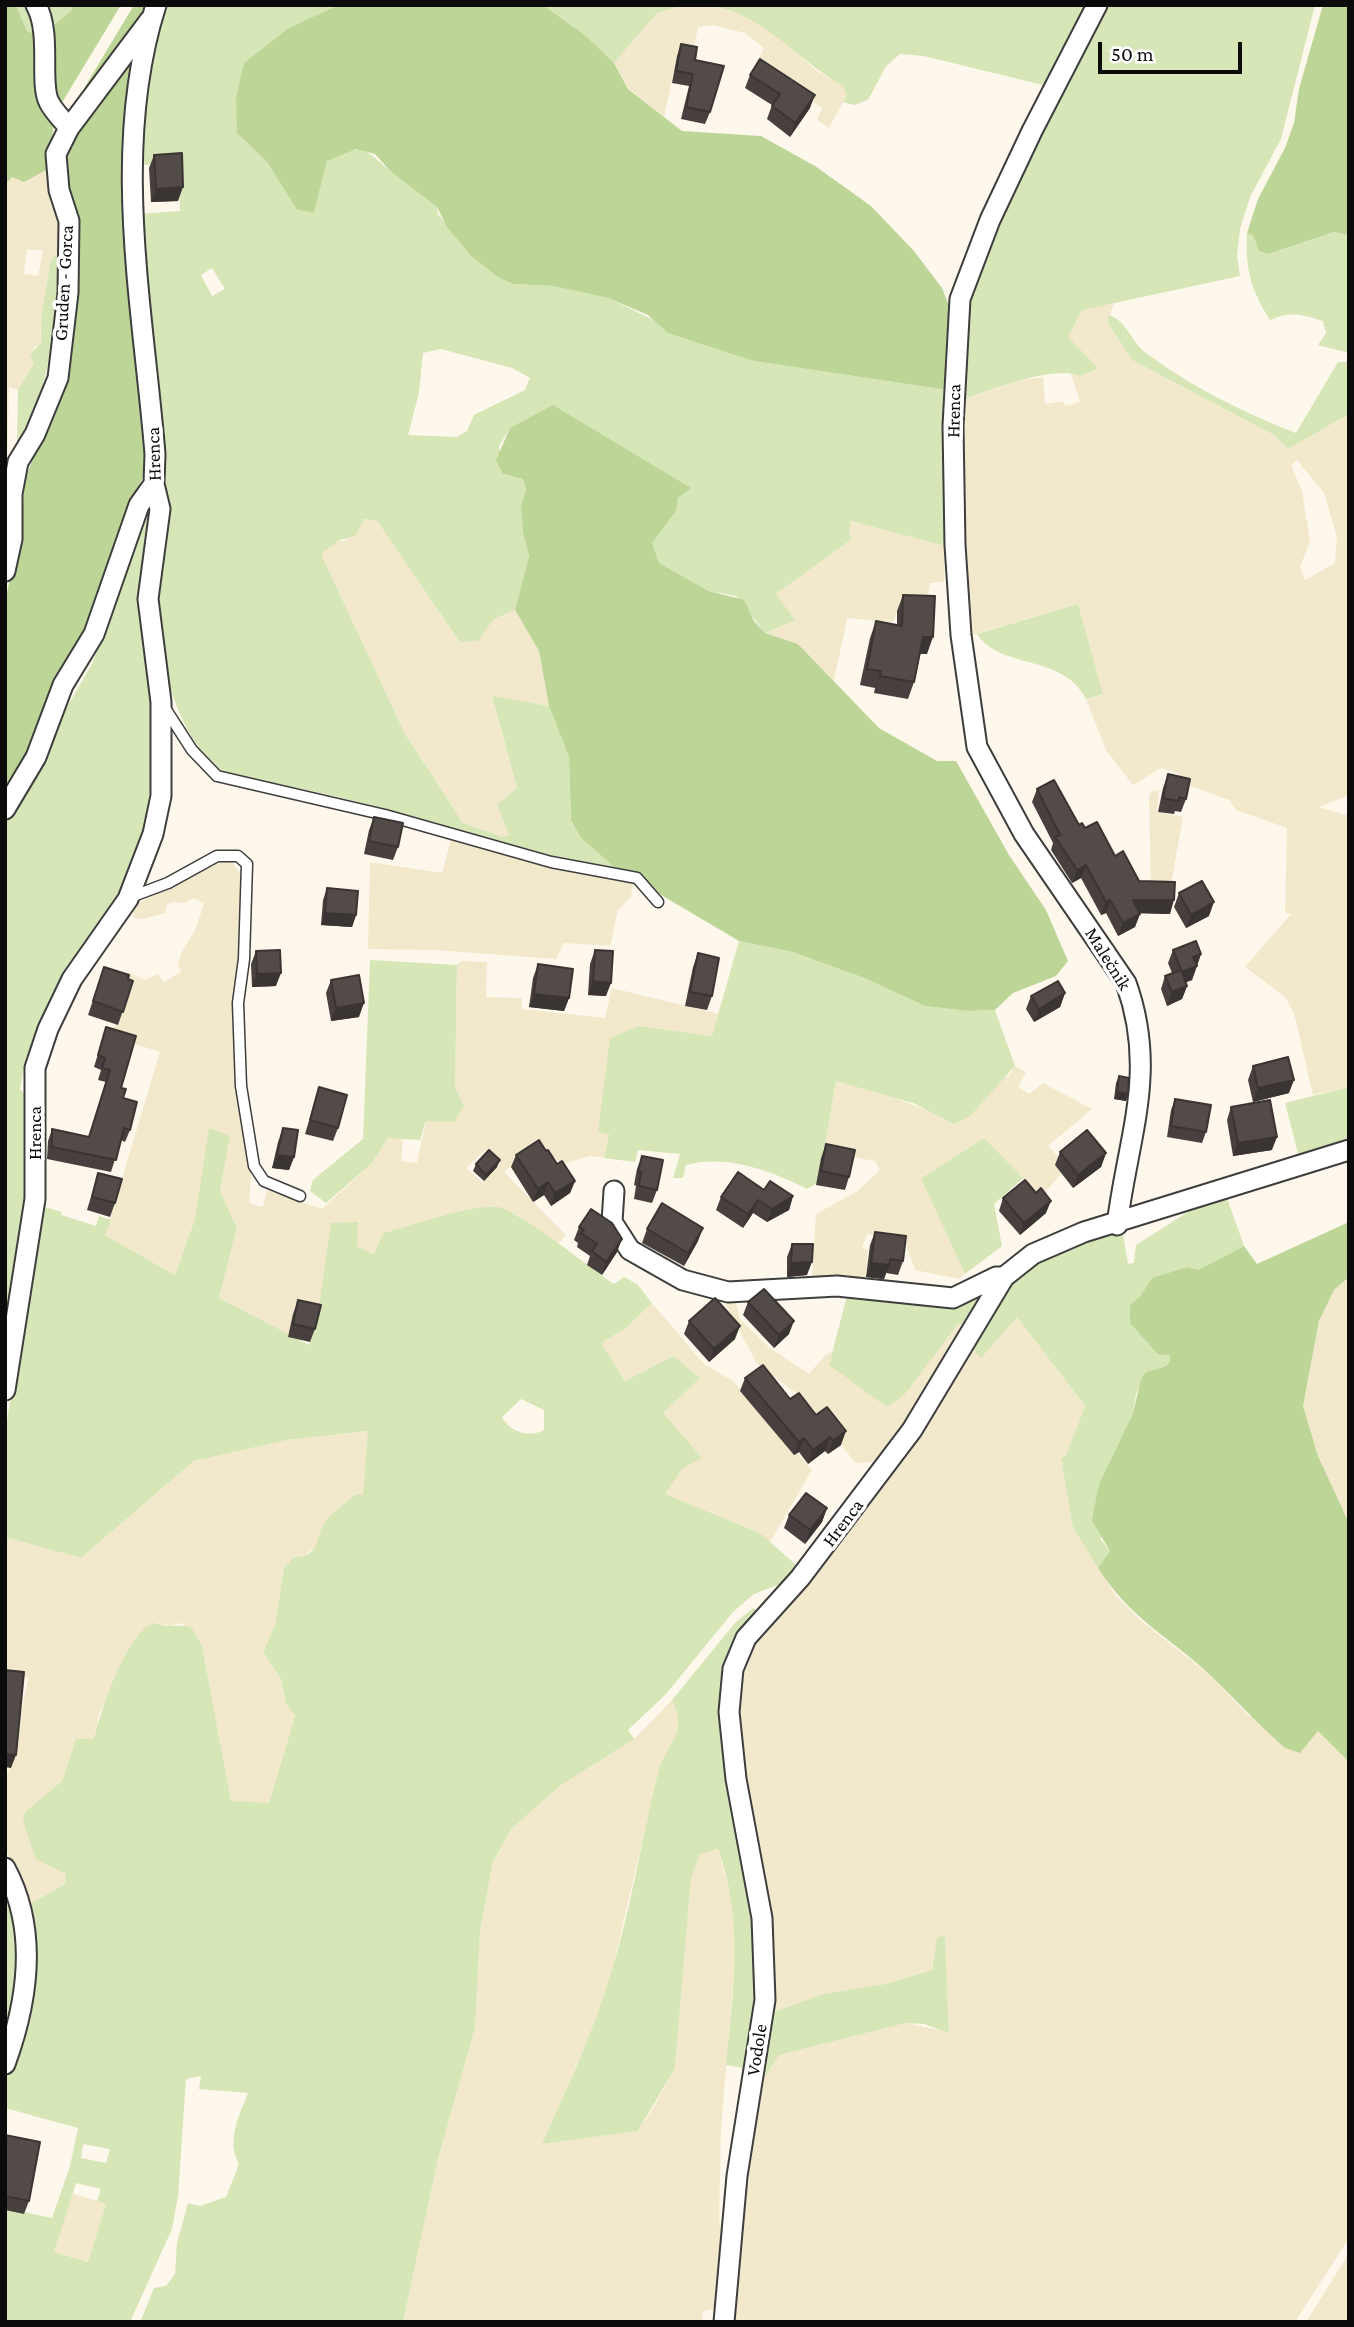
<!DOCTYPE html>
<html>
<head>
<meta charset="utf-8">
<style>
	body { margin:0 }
	#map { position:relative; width:1354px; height:2327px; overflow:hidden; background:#fef7eb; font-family:"Crimson Pro",serif }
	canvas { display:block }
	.frame { position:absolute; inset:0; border:7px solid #0b0b0b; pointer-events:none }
	.scale { position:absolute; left:1098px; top:42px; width:144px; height:32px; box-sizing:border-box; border:4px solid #0b0b0b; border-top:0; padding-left:9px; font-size:21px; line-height:24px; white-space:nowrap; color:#0b0b0b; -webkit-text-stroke:5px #fff; paint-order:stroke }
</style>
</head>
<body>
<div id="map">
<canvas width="1354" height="2327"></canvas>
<div class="frame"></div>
<div class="scale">50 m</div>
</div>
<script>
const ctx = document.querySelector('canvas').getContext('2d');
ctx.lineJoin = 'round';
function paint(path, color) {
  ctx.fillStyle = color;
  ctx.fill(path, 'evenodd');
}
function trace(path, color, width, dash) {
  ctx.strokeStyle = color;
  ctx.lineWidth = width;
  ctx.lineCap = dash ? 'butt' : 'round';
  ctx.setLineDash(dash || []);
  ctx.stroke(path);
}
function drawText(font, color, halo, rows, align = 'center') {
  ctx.font = font + ' "Crimson Pro",serif';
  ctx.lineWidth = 7;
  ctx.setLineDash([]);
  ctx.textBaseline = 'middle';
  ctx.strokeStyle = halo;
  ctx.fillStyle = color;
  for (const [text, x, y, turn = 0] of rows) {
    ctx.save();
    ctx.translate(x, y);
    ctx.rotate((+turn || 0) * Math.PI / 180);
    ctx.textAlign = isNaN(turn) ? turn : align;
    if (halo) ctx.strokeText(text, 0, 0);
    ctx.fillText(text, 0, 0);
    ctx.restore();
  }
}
paint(new Path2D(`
	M683 5 721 7 745 16 775 33 817 71 843 86 847 95 829 128 817 120 822 108 755 65 764 48 745 33 712 25 698 27 692 57H677L664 117 628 88 614 63 656 14Z
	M48 169 61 228 63 253 50 263 44 316 40 329 42 341 33 349 34 363 18 390 9 387 5 528V185L12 177 24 181ZM27 249 43 251 38 276 24 274Z
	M1114 302 1108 323 1132 360 1274 435 1288 449 1349 414V795L1319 807 1349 816V1087L1313 1095 1294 1013 1285 997 1245 967 1291 914 1285 912 1287 828 1236 810 1229 800 1190 786 1179 774 1161 768 1133 785 1106 750 1086 699 1102 695 1078 604 968 636 962 540 960 401 1017 381 1043 377 1045 404 1063 401 1065 406 1080 402 1070 371 1068 337 1082 310ZM1297 460 1324 493 1337 537 1335 563 1305 580 1300 567 1310 541 1302 491 1291 465Z
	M364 519 377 521 460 642 478 641 494 619 515 610 539 651 549 706 492 697 517 788 509 835 503 837 463 823 405 734 321 554 338 541H345Z
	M851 521 945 546 944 582 930 583 926 606 898 609 893 622 847 618 834 681 798 644 765 633 794 620 776 594 852 539 849 533Z
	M1159 790 1157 812 1183 817 1171 884 1151 886 1149 799 1151 791Z
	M451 840 633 884 631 897 618 910 610 946 564 943 556 959 435 950 368 949 370 862 442 873Z
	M223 861 232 862 242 876 233 1039 235 1086 251 1176 249 1203 263 1207 267 1190 322 1209 371 1164 388 1138H403L401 1161 417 1163 426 1121 464 1106 455 1087 457 965 461 961 487 962 486 997 522 998V1009L605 1018 612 988 719 1014 712 1036 639 1026 598 1132 609 1133 604 1158 590 1156 564 1164 534 1146 504 1172 566 1235 557 1245 518 1215 497 1207 442 1216 383 1233 374 1254 357 1246 317 1319 289 1336 219 1298 237 1228 220 1191 230 1137 201 1189 195 1219 175 1275 105 1235 160 1052 110 1036 133 986 120 977 128 972 145 980 158 974 164 982 181 972 178 965 181 954 195 930 204 904 194 898 184 903 174 902 167 904 165 913 142 919 134 918V913L128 908ZM485 1150 500 1162 482 1182 466 1168Z
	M1015 1066 1026 1072 1018 1087 1029 1094 1043 1083 1092 1109 1048 1146 1068 1167 1040 1197 984 1138 922 1177 965 1274 959 1279 915 1270 905 1242 867 1234 862 1248 868 1250 865 1279 812 1277 816 1214 859 1190 880 1170 875 1161 824 1152 836 1081 872 1089 931 1112 1009 1076Z
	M1349 1277V1523L1318 1456 1303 1406 1319 1321 1334 1290Z
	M720 1293 734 1296 740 1319 770 1348 809 1374 825 1355 832 1352 829 1365 905 1394 958 1324 968 1323 895 1444 875 1462 855 1463 822 1418 816 1422 800 1396 757 1364Z
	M652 1303 704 1364 733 1381 812 1470 770 1542 760 1533 665 1494 683 1468 662 1413 699 1379 673 1356 625 1381 600 1343 626 1328Z
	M1017 1317 1085 1406 1066 1455 1061 1460 1073 1528 1116 1596 1139 1619 1210 1675 1249 1716 1318 1731 1349 1762V2238L1295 2322H730L756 2091 779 2055 906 2023 949 2032 945 1935 933 1957 932 1970 885 1984 823 1994 769 2014 737 1732 740 1667 753 1639 969 1344 981 1357Z
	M369 1431 363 1495 325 1523 318 1546 284 1568 275 1625 263 1652 281 1679 286 1704 295 1716 269 1803 231 1802 202 1646 182 1623 169 1626 158 1623 138 1636 132 1645 99 1714 94 1739H76L62 1781 25 1812 66 1874 65 1884 26 1906 15 1867 5 1849V1779L12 1763 28 1678 5 1673V1537L81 1558 194 1461 287 1440Z
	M672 1700 679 1715 677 1734 659 1770 611 1975 595 2023 542 2144 638 2131 652 2110 675 2068 691 1878 700 1854 718 1849 732 1900 736 1947 721 2130 719 2222 727 2225 717 2308 703 2311 702 2322H403L438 2159 475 2028 480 1931 493 1863 512 1828 560 1786 634 1739Z
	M72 2193 106 2204 88 2262 54 2252Z
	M1349 2253V2322H1306Z`), '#f2e9cc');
paint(new Path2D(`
	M16 5H73L71 11 54 25 53 41 27 31Z
	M162 5H339L238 134 267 162 297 210 314 213 327 161C364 138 366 152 393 173 407 184 422 195 437 207L438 214 472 257 499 278 513 284 553 286 608 298 662 324 754 361 947 390 949 534 945 546 851 521 849 533 852 539 776 594 795 620 765 633 736 596 709 591 659 563 651 543 676 511 678 498 690 488 553 406 510 428 499 446 503 474 523 479 526 491 521 506 523 533 529 556 515 610 494 619 478 641 460 642 377 521 364 519 356 535 338 541 321 554 405 734 463 823 503 837 509 835 497 805 517 788 492 696 549 706 569 757 571 822 581 838 614 867C525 866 439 823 354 801 313 790 270 783 228 774 181 751 153 649 156 600 159 548 170 499 164 446 157 369 147 292 139 214L180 211 178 164 139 165 153 39ZM212 268 225 289 212 296 201 275ZM441 349 512 368 530 378 525 390 474 415 467 431 457 437 408 435 419 393 423 353Z
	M543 5H683L656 14 614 63 586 36Z
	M707 5H1090L1047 86 924 56 900 54 886 66 868 100 854 105 843 102 847 95 843 86C796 60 763 12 707 5Z
	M1105 5H1315L1281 139 1250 197 1240 229 1237 256 1240 276 1082 310 1068 337 1098 368 1080 376C1055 364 987 391 960 401 963 362 965 323 975 285 1003 189 1060 94 1105 5Z
	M1334 232 1349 235V353L1318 345 1326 333 1323 321C1302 314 1290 311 1270 320 1251 289 1245 270 1247 233L1253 234 1259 251 1268 254Z
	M63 253C58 320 50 382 21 442H17L18 390 34 363 30 355 42 341C38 319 48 287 50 263L53 257Z
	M1109 315C1127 321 1131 342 1146 353 1190 386 1244 413 1296 433L1338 362H1349V414L1288 449 1274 435 1132 360 1108 323Z
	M143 511 150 513 151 529 154 756 146 823 119 899 75 958 26 1057 20 1089 29 1098V1179L5 1362V814L92 664Z
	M1078 604 1103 694 1086 699C1063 653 1000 670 977 634Z
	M739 941 791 952 864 978 925 1006 968 1011 995 1010 1015 1066 970 1116 954 1124 913 1103 836 1081 819 1182 807 1189C772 1171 726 1154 686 1165L683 1178H673L680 1154 638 1150 635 1162 604 1158 609 1134 598 1132 610 1038 639 1026 712 1036Z
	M370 960 457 965 455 1087 464 1106 454 1122 426 1121 420 1140 388 1138 371 1164 326 1203 310 1191 313 1180 363 1139Z
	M1349 1087V1145L1299 1157 1285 1103Z
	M209 1128 230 1136 220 1191 237 1228 219 1298 309 1345 316 1327 331 1223 358 1222 357 1246 374 1254 383 1233C409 1226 473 1204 498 1207 520 1211 590 1268 614 1284L624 1277 637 1284 652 1303 626 1328 601 1343 625 1381 673 1356 700 1378 663 1413 702 1458 683 1468 665 1494 760 1533 796 1565 783 1583 754 1594 733 1612 666 1694 628 1730 634 1739 560 1786 512 1828 493 1862 480 1931 475 2028 438 2159 403 2322H140L154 2288 166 2286 175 2274 177 2243 188 2203 200 2206 226 2197 239 2164C226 2141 239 2116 248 2093L199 2089 201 2076 186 2079 178 2196 172 2229 130 2322H5V2208L52 2218 70 2166 78 2128 5 2108V2081L23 2028 26 1906 65 1884 66 1874 36 1859 23 1821 25 1812 62 1781 76 1739H94C100 1712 124 1642 148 1626 157 1621 161 1626 169 1626 194 1626 189 1623 202 1646L231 1801 269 1803 295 1716 286 1704 281 1679 263 1652 275 1625 284 1568 294 1557C322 1556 314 1539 325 1522 332 1512 346 1503 356 1494L363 1495 368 1431 287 1440 194 1461 81 1558 5 1537V1434L39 1211 45 1207 62 1212 61 1215 96 1226 99 1216 111 1220 105 1235 175 1275 195 1219ZM521 1399 544 1410V1430C530 1438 509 1432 502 1417ZM83 2144 110 2149 106 2163 81 2158ZM76 2183 101 2189 97 2201 106 2204 88 2262 54 2252Z
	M984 1138 1023 1178 994 1204 1002 1246 965 1274 921 1178Z
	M1226 1195 1244 1246 1198 1270 1187 1267 1153 1278 1139 1298 1170 1355V1361L1166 1366 1146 1372 1136 1394 1133 1413 1099 1484 1101 1540 1110 1551 1098 1568 1073 1528 1061 1459 1066 1455 1085 1406 1017 1317 981 1358 969 1344 1010 1283 1041 1255 1122 1228 1128 1264 1134 1263 1136 1245 1191 1210Z
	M990 1282 968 1323 958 1324 905 1394 887 1407 829 1365 848 1292 954 1304Z
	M753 1608 758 1611C730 1638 728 1658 721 1695L759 1970 749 2069 726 2065C733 1992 744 1919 718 1849L700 1854 691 1878 675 2068 638 2131 542 2144C566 2089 593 2034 610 1976 631 1910 641 1841 658 1773 666 1743 689 1735 672 1700L735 1623Z
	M5 1884C27 1939 17 1988 5 2044Z
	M945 1935 949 2033 924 2024 906 2023 779 2055 756 2091 769 2014 823 1994 885 1984 932 1970 937 1938Z`), '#d6e6b7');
paint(new Path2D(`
	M5 5H16L27 31 53 41 54 25 71 11 73 5H121L55 114 48 169 24 182 12 177 5 185Z
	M134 5H150L126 158 149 445 146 470 132 502 85 643 5 798V602L20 533 25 480 65 372 71 211 63 138 86 85Z
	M339 5H543L586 36 614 63 628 89 682 131 761 136 815 166 871 206 914 251 942 288 950 308 947 390 754 361 668 333 648 315 608 298 553 286 513 284 499 278 472 257 447 227 437 207 390 171 375 154 356 149 327 161 314 213 297 210 267 162 237 133 236 98 244 63 289 28Z
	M1323 5H1349V235L1334 232 1268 254 1259 251 1253 235 1247 233 1258 199 1285 148 1294 123 1299 89Z
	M553 405 691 488 678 498 676 511 652 543 659 563 709 591 744 600 754 621 765 633 798 644 879 728 937 761H956L1009 855 1046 910 1068 961 1056 976 1013 993 995 1010 968 1011 925 1006 864 978 792 952 739 941 651 889 642 875 614 867 581 838 571 821 569 757 549 706 539 651 515 610 529 556 523 533 521 506 526 490 523 479 503 474 496 460 510 428Z
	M1349 1222V1277L1334 1290 1319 1321 1303 1406 1318 1456 1349 1523V1762L1318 1731 1300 1753 1285 1748C1259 1725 1236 1700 1211 1676 1168 1635 1133 1622 1098 1568L1110 1551 1092 1521 1099 1484 1133 1413 1141 1379 1146 1372 1166 1366 1170 1361V1355L1158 1354 1130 1323V1305L1139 1298 1152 1278 1187 1267 1198 1270 1244 1246 1257 1264Z`), '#bdd697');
const service = new Path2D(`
	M163 705 192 750 217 776 385 815 551 862 637 878 658 902
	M128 898 168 883 217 856H238L247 864 244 959 238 1003 241 1086 254 1166 264 1181 300 1196`);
const minor = new Path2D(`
	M36 5C52 33 39 83 49 102 54 112 63 120 69 128
	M1097 5 1032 131 990 220 960 299 953 426 955 545 961 635 977 747 1024 834 1126 983C1158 1072 1128 1136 1117 1225
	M5 571 12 539V494L18 462 35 434 58 378 68 293 69 221 59 190 56 154 69 128 150 20
	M5 809 36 757 63 685 94 634 139 505 154 484
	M614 1191 612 1222 630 1250 683 1280 728 1292 837 1286 953 1298 996 1277H1004
	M5 1390 35 1199V1068L48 1029 72 979 128 899 153 834 161 796V702L148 599 160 509 154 484 155 454C143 307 110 149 156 5
	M5 1868C38 1929 28 2001 5 2064
	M724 2322 737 2176 765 2000 762 1918 736 1779 729 1712 733 1669 746 1638 800 1578 912 1430 1004 1277 1033 1254 1084 1232 1349 1150`);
trace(service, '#3e3e3e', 13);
trace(minor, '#3e3e3e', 23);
trace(service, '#fff', 10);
trace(minor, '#fff', 19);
paint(new Path2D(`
	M681 44 695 60 710 112 705 124 681 119 689 86 672 83 677 56Z
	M750 75 810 108 790 137 767 119 772 105 745 88Z
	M154 155 178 201 151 202 149 168Z
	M903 595 927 654H920L914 682 908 699 874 693 875 688 860 685 870 638 876 621 897 625V611Z
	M1168 774 1186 799 1181 812 1175 811 1174 814 1158 812 1163 788Z
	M1037 789 1085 828 1115 856 1170 914 1140 913 1135 927 1118 936 1106 913 1101 915 1081 878 1072 883 1051 850 1053 843 1032 802Z
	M374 817 398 847 393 860 364 854 369 830Z
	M327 888 356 915 352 927 321 925 323 900Z
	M1179 893 1209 916 1186 928 1174 907Z
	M595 950 606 996 588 995 590 964Z
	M1173 950 1201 954 1192 980 1186 982 1187 986 1182 999 1167 1006 1161 989 1165 976 1172 973 1168 963Z
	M256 951 276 986 252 987 251 964Z
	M698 953 712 996 707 1010 685 1006 693 967Z
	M538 964 569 998 564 1011 529 1007 533 978Z
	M104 967 133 981 118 1025 88 1015Z
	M331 980 359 1017 331 1021 326 993Z
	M1065 993 1060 1007 1034 1022 1026 1009 1031 996Z
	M106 1027 121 1088 130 1130 125 1142 121 1140 111 1172 47 1159 48 1141 52 1129 89 1137 106 1082 98 1080 101 1070 94 1067Z
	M1253 1066 1289 1093 1253 1102 1248 1080Z
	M1119 1076 1128 1094 1126 1101 1114 1099 1116 1083Z
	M319 1087 338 1128 333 1141 305 1134Z
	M1175 1099 1206 1132 1202 1143 1167 1137 1171 1110Z
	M1231 1107 1272 1150 1233 1156 1227 1120Z
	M283 1128 294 1157 289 1170 272 1168 278 1142Z
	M826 1144 849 1177 845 1190 816 1185 821 1158Z
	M546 1151 557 1164 575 1181 570 1193 551 1206 544 1195 533 1202 511 1167 516 1155Z
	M1060 1152 1106 1153 1101 1167 1073 1188 1055 1165Z
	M642 1156 657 1190 652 1203 634 1199 636 1186 634 1185 637 1169Z
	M476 1164 497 1167 484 1181 473 1171Z
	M98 1173 115 1203 110 1217 87 1210Z
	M764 1190 793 1196 789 1210 767 1222 753 1213 743 1228 716 1210 721 1197Z
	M1003 1198 1046 1213 1020 1235 999 1211Z
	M579 1227 617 1252 602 1275 587 1265 590 1256 577 1247 578 1243 574 1240Z
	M647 1229 698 1241 684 1266 642 1243Z
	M875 1232 903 1261 898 1275 886 1273 884 1279 866 1277 870 1245Z
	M792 1244 807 1275 787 1277V1257Z
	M298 1300 315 1329 310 1342 288 1337 293 1314Z
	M748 1302 789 1334 774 1348 743 1315Z
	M689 1321 735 1339 709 1362 684 1334Z
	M745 1378 790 1399 816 1415 841 1445 828 1454 825 1451 808 1464 799 1452 794 1455 740 1391Z
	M827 1508 822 1522 805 1544 784 1528 789 1515Z
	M5 2135 29 2201 24 2214 5 2210Z`), '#47403e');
paint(new Path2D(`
	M815 95 810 108 790 137 795 123Z
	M183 187 178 201 151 202 156 189Z
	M923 637H933L927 654H917Z
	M1086 865 1081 878 1072 883 1077 870Z
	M1110 900 1106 913 1101 915 1106 902Z
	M1133 900H1174L1170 914 1128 913Z
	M1214 902 1209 916 1186 928 1191 915Z
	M325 913 356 915 352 927 321 925Z
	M1140 914 1135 927 1118 936 1123 923Z
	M1201 954 1192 980 1177 986 1182 972 1193 957Z
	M281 973 276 986 252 987 257 974Z
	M593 981 611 983 606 996 588 995Z
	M1187 986 1182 999 1167 1006 1172 992Z
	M1065 993 1060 1007 1034 1022 1039 1009Z
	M534 994 569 998 564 1011 529 1007Z
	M364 1003 359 1017 331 1021 336 1008Z
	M1294 1080 1289 1093 1253 1102 1258 1088Z
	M1117 1092 1128 1094 1126 1101 1114 1099Z
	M1277 1137 1272 1150 1233 1156 1238 1143Z
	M1106 1153 1101 1167 1073 1188 1078 1175Z
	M277 1155 294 1157 289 1170 272 1168Z
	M500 1160 497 1167 484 1181 486 1175Z
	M575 1181 570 1193 551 1206 555 1193Z
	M548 1182 544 1195 533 1202 538 1189Z
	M793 1196 789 1210 767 1222 772 1209Z
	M758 1200 753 1213 743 1228 748 1214Z
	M1051 1201 1046 1213 1020 1235 1024 1223Z
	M703 1228 698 1241 684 1266 688 1253Z
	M622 1239 617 1252 602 1275 606 1262Z
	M812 1262 807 1275 787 1277 791 1263Z
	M871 1263 889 1265 884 1279 866 1277Z
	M794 1321 789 1334 774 1348 779 1335Z
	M740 1326 735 1339 709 1362 714 1349Z
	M846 1431 841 1445 828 1454 833 1441Z
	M830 1437 825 1451 808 1464 813 1450Z
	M804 1438 799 1452 794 1455 799 1442Z
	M827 1508 822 1522 805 1544 810 1530Z
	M5 1754 16 1755 11 1768 5 1767Z`), '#3a3432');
const building = new Path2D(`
	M681 44 697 47 695 60 724 66 710 112 686 107 693 74 676 71Z
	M760 59 815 95 795 123 772 106 780 94 750 75Z
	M182 153 183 187 156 189 154 155Z
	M903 595 935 596 933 637H923L914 682 880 676 881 671 867 669 876 621 902 626Z
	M1168 774 1190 779 1186 799 1179 797 1178 801 1163 798Z
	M1054 780 1079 825 1082 823 1085 828 1097 822 1115 856 1123 851 1139 881 1175 882 1174 900H1133L1140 914 1123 923 1110 900 1106 902 1086 865 1077 870 1055 837 1060 835 1037 789Z
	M374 817 403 823 398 847 369 841Z
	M1202 881 1214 902 1191 915 1179 893Z
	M327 888 358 891 356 915 325 913Z
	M1196 941 1201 954 1193 957 1197 966 1182 972 1173 950Z
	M280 950 281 973 257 974 256 951Z
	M595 950 613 951 611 983 593 981Z
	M698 953 719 958 712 996 690 992Z
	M538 964 573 969 569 998 534 994Z
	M104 967 129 975 128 979 133 981 123 1012 93 1001Z
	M1181 970 1187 986 1172 992 1165 976Z
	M359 975 364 1003 336 1008 331 980Z
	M1058 981 1065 993 1039 1009 1031 996Z
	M106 1027 136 1036 121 1088 126 1089 123 1098 137 1102 130 1130 124 1128 116 1160 52 1147V1129L89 1137 110 1070 102 1068 105 1058 98 1055Z
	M1288 1057 1294 1080 1258 1088 1253 1066Z
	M1119 1076 1129 1078 1128 1094 1117 1092Z
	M319 1087 347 1095 338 1128 310 1120Z
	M1175 1099 1211 1105 1206 1132 1171 1126Z
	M1270 1100 1277 1137 1238 1143 1231 1107Z
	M283 1128 298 1130 294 1157 277 1155Z
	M1087 1130 1106 1153 1078 1175 1060 1152Z
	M539 1140 546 1151 548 1150 557 1164 562 1161 575 1181 555 1193 548 1182 538 1189 516 1155Z
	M826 1144 855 1150 849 1177 821 1171Z
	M489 1150 500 1160 486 1175 476 1164Z
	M642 1156 663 1160 657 1190 639 1186 641 1172H638Z
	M738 1172 764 1190 770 1181 793 1196 772 1209 758 1200 748 1214 721 1197Z
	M98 1173 122 1179 115 1203 92 1197Z
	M1025 1180 1036 1193 1041 1188 1051 1201 1024 1223 1003 1198Z
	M662 1203 703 1228 688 1253 647 1229Z
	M591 1209 612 1223 622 1239 606 1262 592 1251 597 1244 581 1233 584 1230 579 1227Z
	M875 1232 906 1236 903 1261 890 1259 889 1265 871 1263Z
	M792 1244H813L812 1262 791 1263Z
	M764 1289 794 1321 779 1335 748 1302Z
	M715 1298 740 1326 714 1349 689 1321Z
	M298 1300 321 1305 315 1329 293 1324Z
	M763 1365 790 1399 799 1393 816 1415 827 1407 846 1431 833 1441 830 1437 813 1450 804 1438 799 1442 745 1378Z
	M806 1493 827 1508 810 1530 789 1515Z
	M5 1670 24 1672 16 1755 5 1754Z
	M5 2135 40 2142 29 2201 5 2196Z`);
paint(building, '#534b48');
trace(building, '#3a3432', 2);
drawText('19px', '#0b0b0b', '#fff', [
	["Gruden - Gorca",64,283,-87],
	["Hrenca",954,411,-89],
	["Hrenca",154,454,-92],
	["Malečnik",1108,959,58],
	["Hrenca",35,1133,-90],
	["Hrenca",843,1523,-53],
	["Vodole",757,2050,-81]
]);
</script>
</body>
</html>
